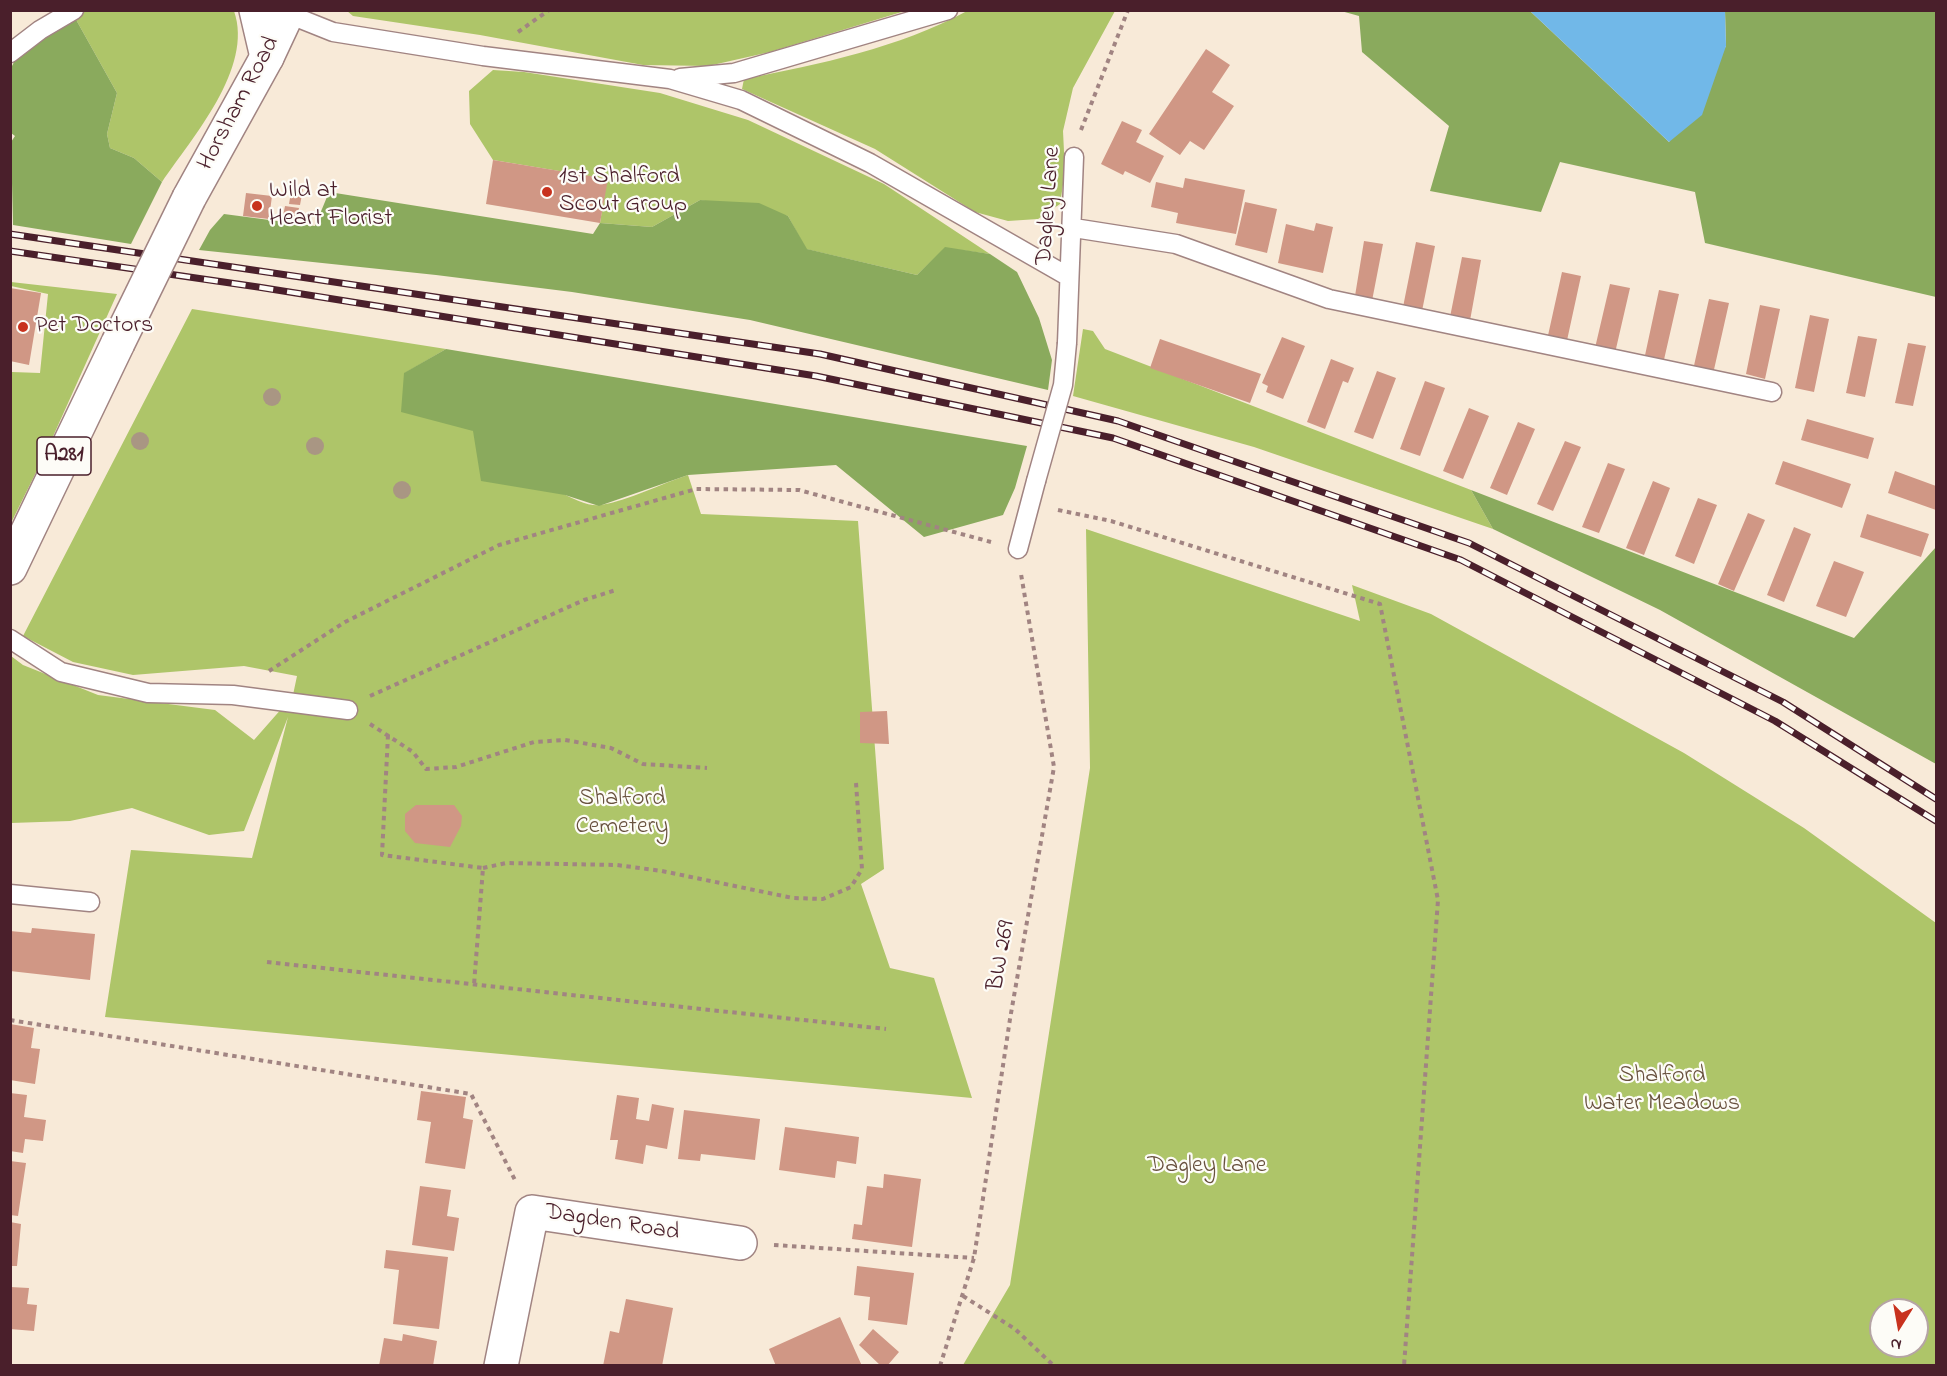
<!DOCTYPE html>
<html>
<head>
<meta charset="utf-8">
<style>
	body { margin:0 }
	#map { position:relative; width:1947px; height:1376px; overflow:hidden; background:#f8ead8; font-family:"Indie Flower",sans-serif }
	canvas { display:block }
	.frame { position:absolute; inset:0; border:12px solid #4a1f2b; pointer-events:none }
	.north { position:absolute; left:1869px; top:1298px; width:60px; height:60px; box-sizing:border-box; background:#fdfcf7; border:2px solid #b5a4a5; border-radius:50%; rotate:191deg; font-size:16px; font-weight:700; line-height:24px; text-align:center; color:#4a1f2b }
	.north::after { content:''; display:block; margin:auto; width:21px; height:27px; background:#c8321e; clip-path:polygon(50% 0,100% 100%,50% 72%,0 100%) }
</style>
</head>
<body>
<div id="map">
<canvas width="1947" height="1376"></canvas>
<div class="frame"></div>
<div class="north">N</div>
</div>
<script>
const ctx = document.querySelector('canvas').getContext('2d');
ctx.lineJoin = 'round';
function paint(path, color) {
  ctx.fillStyle = color;
  ctx.fill(path, 'evenodd');
}
function trace(path, color, width, dash) {
  ctx.strokeStyle = color;
  ctx.lineWidth = width;
  ctx.lineCap = dash ? 'butt' : 'round';
  ctx.setLineDash(dash || []);
  ctx.stroke(path);
}
function drawText(font, color, halo, rows, align = 'center') {
  ctx.font = font + ' "Indie Flower",sans-serif';
  ctx.lineWidth = 4.5;
  ctx.setLineDash([]);
  ctx.textBaseline = 'middle';
  ctx.strokeStyle = halo;
  ctx.fillStyle = color;
  for (const [text, x, y, turn = 0] of rows) {
    ctx.save();
    ctx.translate(x, y);
    ctx.rotate((+turn || 0) * Math.PI / 180);
    ctx.textAlign = isNaN(turn) ? turn : align;
    if (halo) ctx.strokeText(text, 0, 0);
    ctx.fillText(text, 0, 0);
    ctx.restore();
  }
}
paint(new Path2D(`
	M89 10 234 11C254 68 192 138 162 182L134 158 110 148 107 134 117 93 74 16Z
	M347 11H905L770 52 708 66 643 65 480 35 353 16Z
	M967 11H1115L1073 88 1063 131 1065 172 1060 204 1038 219 1008 221 975 212 875 149 742 89 744 79C821 64 898 48 967 11Z
	M493 70 524 72 660 93 748 120 884 184 990 254 945 248 917 275 806 249 788 216 700 200 652 227 600 223 607 179 493 160 470 124 469 91Z
	M11 282 117 294 46 452 11 523 12 372 40 373 48 294 11 286Z
	M192 309 446 349 405 373C437 401 563 512 601 505 630 500 660 484 688 475L701 514 858 521 884 869 861 884 890 968 934 978 972 1098 105 1017 131 850 252 858 288 717 244 831 209 835 132 808 70 821 11 823V656L23 665 98 695 215 710 254 740 283 707 290 709 297 676 244 666 133 675 73 662 23 636Z
	M1083 329 1093 331 1105 349 1471 490 1493 529 1254 447 1073 396Z
	M1086 529 1360 621 1352 585 1431 614 1684 753 1804 828 1936 923V1365H963L1010 1285 1090 768ZM1881 1310H1917V1346H1881Z`), '#aec569');
paint(new Path2D(`
	M1341 11H1530L1669 142 1726 46 1725 11H1936V297L1705 243 1695 192 1560 162 1541 212 1430 191 1449 126 1362 52 1359 16Z
	M74 16 117 93 107 134 110 148 134 158 162 182 131 244 13 225 11 142 15 136 11 133V68L14 62Z
	M329 192 593 234 600 223 652 227 700 200 759 203 788 216 807 249 917 275 945 247 990 254 1017 272 1039 318 1052 360 1048 390 750 320 572 292 436 275 199 250 210 230 224 214 315 226Z
	M446 349 1027 446 1015 488 1003 515 924 537 836 465 688 475 599 506 565 495 481 481 473 431 401 412 404 373Z
	M1471 490 1854 638 1936 547V764L1660 610 1493 529Z`), '#8aaa5d');
paint(new Path2D(`
	M1530 11H1725L1726 46 1702 115 1669 142Z`), '#71b8e8');
paint(new Path2D(`
	M1206 49 1230 65 1212 92 1234 106 1204 150 1190 141 1180 155 1149 134Z
	M1122 121 1142 130 1136 142 1164 156 1150 183 1125 171 1123 175 1101 164Z
	M493 160 608 179 600 223 486 204Z
	M1185 178 1245 190 1236 234 1176 223 1178 213 1151 207 1156 182 1183 188Z
	M292 186 303 189 300 205 289 204Z
	M246 193 272 196 269 219 243 216Z
	M1245 202 1277 209 1267 253 1235 245Z
	M285 206 299 208 296 224 282 221Z
	M1316 223 1333 227 1323 273 1278 263 1286 224 1314 231Z
	M1364 241 1383 244 1371 306 1354 302Z
	M1416 242 1435 246 1421 316 1402 312Z
	M1462 257 1481 260 1469 326 1449 322Z
	M1562 272 1581 276 1566 345 1547 340Z
	M1610 284 1630 288 1615 353 1595 348Z
	M10 288 41 293 29 365 10 361Z
	M1659 290 1679 294 1663 364 1644 360Z
	M1709 299 1729 303 1713 374 1693 370Z
	M1760 305 1780 309 1765 379 1746 374Z
	M1810 315 1829 319 1814 392 1795 388Z
	M1858 336 1877 339 1865 397 1846 393Z
	M1282 337 1305 346 1283 399 1266 392 1268 386 1262 383Z
	M1160 339 1261 374 1250 403 1150 368Z
	M1908 343 1926 346 1913 406 1895 403Z
	M1331 359 1354 368 1348 383 1343 381 1325 429 1307 422Z
	M1377 371 1396 378 1373 439 1354 432Z
	M1425 381 1445 388 1420 456 1400 449Z
	M1469 408 1489 416 1463 479 1443 471Z
	M1807 419 1874 438 1868 459 1801 440Z
	M1518 422 1535 429 1507 495 1490 488Z
	M1565 441 1581 447 1553 511 1537 504Z
	M1783 461 1851 484 1842 508 1775 484Z
	M1608 463 1625 469 1599 533 1582 527Z
	M1895 471 1936 486V510L1888 493Z
	M1653 481 1670 488 1644 555 1626 548Z
	M1698 498 1717 505 1694 564 1675 556Z
	M1748 513 1765 520 1734 591 1718 584Z
	M1867 514 1929 534 1921 557 1860 537Z
	M1794 527 1811 534 1784 602 1767 595Z
	M1834 561 1864 572 1846 617 1816 606Z
	M887 711 889 744 860 743V712Z
	M416 805H454L462 816 461 826 450 847 415 843 405 831V814Z
	M32 928 95 934 90 980 10 971V931L31 933Z
	M10 1024 34 1028 31 1048 40 1049 35 1084 10 1080Z
	M421 1091 466 1097 463 1118 473 1120 465 1169 425 1163 431 1122 417 1120Z
	M10 1093 27 1095 24 1117 46 1120 43 1141 25 1139 23 1153 10 1151Z
	M617 1095 639 1098 636 1119 649 1121 652 1104 674 1108 667 1149 646 1145 643 1164 615 1159 618 1140H610Z
	M684 1110 760 1119 755 1160 701 1154 700 1161 678 1159Z
	M785 1127 859 1137 856 1164 837 1161 835 1178 779 1170Z
	M10 1161 26 1163 18 1216 10 1215Z
	M884 1174 921 1179 912 1247 852 1239 854 1224 862 1225 867 1186 883 1188Z
	M420 1186 451 1190 447 1216 459 1218 454 1251 412 1245Z
	M10 1222 21 1224 17 1266H10Z
	M386 1250 448 1257 439 1329 393 1324 399 1270 384 1268Z
	M857 1266 914 1273 907 1325 868 1320 870 1297 854 1295Z
	M10 1287 29 1288 27 1304 37 1305 34 1331 10 1329Z
	M626 1299 673 1308 662 1366H603L610 1331 619 1333Z
	M840 1317 862 1366H776L769 1349Z
	M873 1329 899 1352 887 1366H881L859 1345Z
	M403 1334 437 1341 433 1366H379L384 1338 402 1341Z`), '#d09785');
const lane = new Path2D(`
	M288 14 333 32 483 56 670 79 741 100 870 163 1069 277
	M10 53 40 30 74 10
	M680 78 734 73 948 10
	M1074 228 1176 244 1329 299 1772 392
	M1067 343 1074 157
	M1018 549 1036 481
	M10 639 61 672 148 693 233 695 348 710
	M10 894 90 902`);
const street = new Path2D(`
	M256 10 267 57
	M501 1366 532 1212 740 1243`);
const primary = new Path2D(`
	M189 198 267 57 289 10
	M10 568 118 343`);
trace(lane, '#a18482', 21);
trace(street, '#a18482', 36);
trace(primary, '#a18482', 36);
trace(new Path2D(`
	M518 32 549 10
	M1081 130 1128 10
	M1058 510 1111 521 1380 604 1438 900 1404 1366
	M269 671 345 622 499 545 696 489 799 490 991 542
	M370 696 584 600 616 590
	M370 724 413 752 426 769 456 767 534 742 565 740 611 748 643 764 707 768
	M388 735 382 855 483 868 474 985
	M483 868 506 863 617 865 662 871 793 898 823 899 851 887 862 869 856 783
	M267 962 886 1029
	M10 1020 471 1094 516 1182
	M774 1245 974 1258
	M963 1296 1015 1329 1054 1366
	M940 1366 974 1258 1010 1019 1054 767 1021 574`), '#a18482', 4, [4.5, 4.5]);
trace(lane, '#fff', 18);
trace(street, '#fff', 33);
trace(primary, '#fff', 33);
const rail = new Path2D(`
	M10 234 820 354 1118 421 1469 543 1783 702 1936 799
	M10 251 258 287 816 376 1113 438 1461 560 1775 721 1936 821`);
trace(rail, '#4a1f2b', 7);
trace(rail, '#fdfcf7', 4.5, [14]);
const laneBridge = new Path2D(`
	M1036 481 1063 385 1067 343`);
const primaryBridge = new Path2D(`
	M118 343 189 198`);
trace(laneBridge, '#a18482', 21, []);
trace(primaryBridge, '#a18482', 36, []);
trace(laneBridge, '#fff', 18);
trace(primaryBridge, '#fff', 33);
ctx.fillStyle = '#a99683';
for (const [x, y] of [
	[272,397],
	[140,441],
	[315,446],
	[402,490]
]) {
  ctx.beginPath();
  ctx.arc(x, y, 9, 0, 2 * Math.PI);
  ctx.fill();
}
for (const [x, y, r, color] of [
	[547,192,6,"#c8321e"],
	[257,206,6,"#c8321e"],
	[23,327,6,"#c8321e"]
]) {
  const dot = new Path2D();
  dot.arc(x, y, r, 0, 2 * Math.PI);
  ctx.fillStyle = color;
  ctx.fill(dot);
  trace(dot, '#fdfcf7', 2);
}
for (const [x, y, w] of [
	[64,456,54]
]) {
  const box = new Path2D();
  box.roundRect(x - w / 2, y - 19, w, 38, 4.5);
  ctx.fillStyle = '#fdfcf7';
  ctx.fill(box);
  trace(box, '#4a1f2b', 1.5);
}
drawText('bold 22px', '#4a1f2b', null, [
	["A281",64,456]
]);
drawText('24px', '#4a1f2b', '#fdfcf7', [
	["Horsham Road",240,104,-62],
	["Dagley Lane",1050,206,-86],
	["BW 269",1003,956,-80],
	["Dagden Road",612,1224,9]
]);
drawText('24px', '#4a1f2b', '#fdfcf7', [
	["1st Shalford",559,178],
	["Scout Group",559,206],
	["Wild at",269,192],
	["Heart Florist",269,220],
	["Pet Doctors",35,327]
], 'left');
drawText('24px', '#68513e', '#fdfcf7', [
	["Shalford",622,800],
	["Cemetery",622,828],
	["Shalford",1662,1077],
	["Water Meadows",1662,1105],
	["Dagley Lane",1207,1167]
]);
</script>
</body>
</html>
